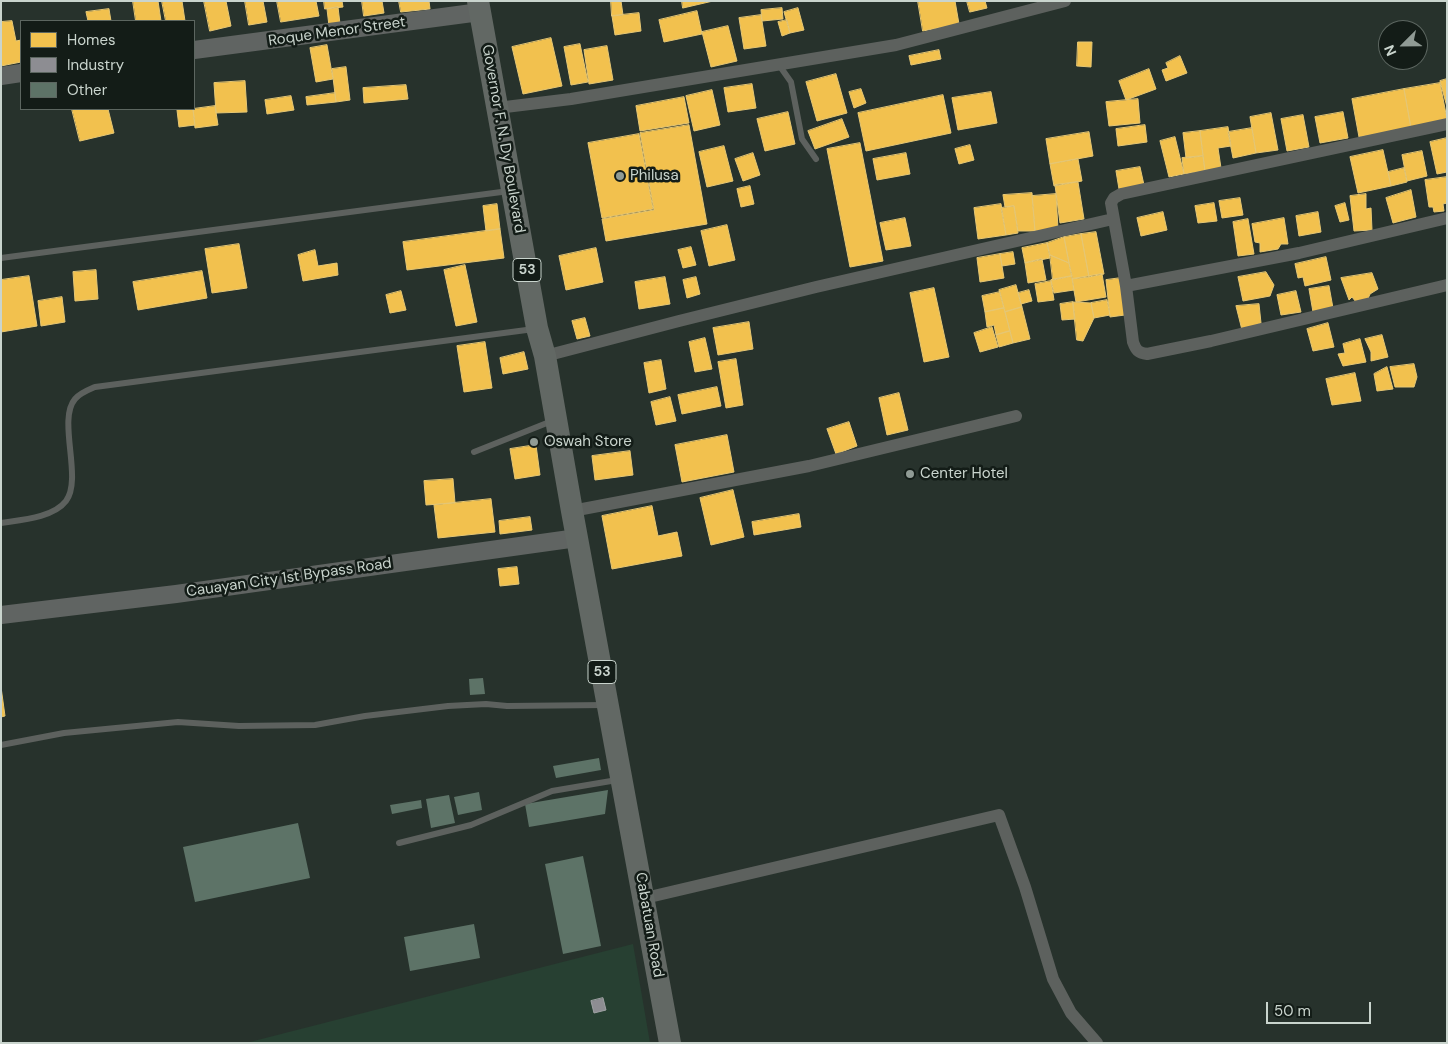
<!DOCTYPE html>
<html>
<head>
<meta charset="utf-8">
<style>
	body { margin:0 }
	#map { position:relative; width:1448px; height:1044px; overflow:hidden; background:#27322c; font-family:"DM Sans",sans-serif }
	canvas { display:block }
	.frame { position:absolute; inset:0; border:2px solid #c9d4cd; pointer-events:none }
	.legend { position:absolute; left:20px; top:20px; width:175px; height:90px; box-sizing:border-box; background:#131c17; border:1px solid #5c6660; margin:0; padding:6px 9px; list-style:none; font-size:15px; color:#c9d4cd }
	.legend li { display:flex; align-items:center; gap:10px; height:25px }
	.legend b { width:25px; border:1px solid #5c6660 }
	.north { position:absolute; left:1378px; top:20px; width:50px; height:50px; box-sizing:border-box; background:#131c17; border:1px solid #5c6660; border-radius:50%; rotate:247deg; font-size:14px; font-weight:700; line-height:20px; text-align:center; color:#c9d4cd }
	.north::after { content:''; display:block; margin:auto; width:18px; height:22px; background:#909b95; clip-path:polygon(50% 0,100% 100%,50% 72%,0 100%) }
	.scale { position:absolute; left:1266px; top:1002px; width:105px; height:22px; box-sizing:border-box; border:2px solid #c9d4cd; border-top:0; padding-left:6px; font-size:15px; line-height:18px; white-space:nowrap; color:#c9d4cd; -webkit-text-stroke:4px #131c17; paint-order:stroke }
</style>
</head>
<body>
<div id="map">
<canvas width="1448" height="1044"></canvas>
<div class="frame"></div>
<ul class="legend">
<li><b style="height:14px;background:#f2c14e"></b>Homes</li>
<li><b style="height:14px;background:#8d8d92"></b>Industry</li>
<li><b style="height:14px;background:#5d7367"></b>Other</li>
</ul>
<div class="north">N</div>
<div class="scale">50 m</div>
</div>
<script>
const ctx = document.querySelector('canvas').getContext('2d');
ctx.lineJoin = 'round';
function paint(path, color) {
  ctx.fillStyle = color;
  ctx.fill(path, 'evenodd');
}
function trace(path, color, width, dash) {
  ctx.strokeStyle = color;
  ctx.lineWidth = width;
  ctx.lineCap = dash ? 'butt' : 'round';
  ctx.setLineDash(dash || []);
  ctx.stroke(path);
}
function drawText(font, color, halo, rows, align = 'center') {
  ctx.font = font + ' "DM Sans",sans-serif';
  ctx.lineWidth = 5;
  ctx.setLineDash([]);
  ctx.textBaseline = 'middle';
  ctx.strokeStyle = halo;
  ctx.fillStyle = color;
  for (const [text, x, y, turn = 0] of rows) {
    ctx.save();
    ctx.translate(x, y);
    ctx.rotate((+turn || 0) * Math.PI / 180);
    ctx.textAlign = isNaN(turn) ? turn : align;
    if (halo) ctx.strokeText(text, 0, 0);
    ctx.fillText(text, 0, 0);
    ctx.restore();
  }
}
paint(new Path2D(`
	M633 944 650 1043H246Z`), '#274032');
const homes = new Path2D(`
	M133 1H158L161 21H136Z
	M162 1H182L185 21H166Z
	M204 1H226L231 26 210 31Z
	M245 1H263L267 22 249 25Z
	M277 1H316L319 16 281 22Z
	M324 1H342L343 7 325 9Z
	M362 1H382L384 13 364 16Z
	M399 1H429L430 9 401 12Z
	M611 1H621L623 15 612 16Z
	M682 1H713L683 8Z
	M918 1H955L959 24 923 31Z
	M967 1H985L987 8 970 12Z
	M338 7 340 24 329 26 327 9Z
	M782 8 783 19 762 21 761 10Z
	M798 8 804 30 790 33 784 12Z
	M109 9 111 21H88L86 12Z
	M697 11 702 34 664 42 659 20Z
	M639 13 641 31 615 35 612 16Z
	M761 15 766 46 744 49 739 18Z
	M787 20 790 33 782 36 778 22Z
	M12 21 16 41 21 40V62L1 66V22Z
	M728 26 737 61 711 67 702 32Z
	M551 38 562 86 523 94 512 47Z
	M1078 42H1092L1091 67 1077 66Z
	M580 44 588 82 571 85 564 47Z
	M327 45 333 79 316 82 310 48Z
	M607 46 613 80 589 84 584 50Z
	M939 50 941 59 911 65 909 56Z
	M1180 56 1187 73 1166 81 1162 70 1168 68 1166 63Z
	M346 67 350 100 336 102 332 69Z
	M1149 69 1156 89 1126 100 1119 81Z
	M836 74 847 113 817 121 806 82Z
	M1447 79V107L1440 81Z
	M245 81 247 112 216 113 214 83Z
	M1440 83 1447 119 1411 128 1404 89Z
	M752 84 756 108 728 112 724 88Z
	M406 85 408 99 364 103 363 88Z
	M861 89 866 103 854 108 849 92Z
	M1404 89 1411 128 1359 137 1352 99Z
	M712 90 720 125 694 131 686 96Z
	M991 92 997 123 958 130 952 98Z
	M335 93 336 102 307 105 306 97Z
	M943 95 951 133 866 151 858 113Z
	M291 96 294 110 267 114 265 100Z
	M684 97 689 123 640 131 636 106Z
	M1138 99 1140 123 1109 126 1106 102Z
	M215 106 218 125 195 128 193 109Z
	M72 109H108L114 133 80 141Z
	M193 109 195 125 179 127 177 110Z
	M788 112 795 144 765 151 757 119Z
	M1343 112 1348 138 1320 143 1315 117Z
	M1271 113 1278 150 1256 153 1250 117Z
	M1303 115 1309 147 1287 151 1281 119Z
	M842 119 849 137 815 149 808 131Z
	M689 125 707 224 606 241 602 219 654 210 640 133Z
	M1145 125 1147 142 1118 146 1116 129Z
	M1228 127 1231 146 1218 148 1221 168 1205 171 1200 131Z
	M1252 128 1256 153 1233 158 1228 132Z
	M1200 131 1203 156 1186 158 1183 133Z
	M1089 132 1093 156 1050 164 1046 139Z
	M639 134 653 209 602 218 588 143Z
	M1175 137 1184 174 1169 177 1160 141Z
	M1447 138V172L1437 174 1430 142Z
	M860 143 883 261 850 267 827 149Z
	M970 145 974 160 959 164 955 149Z
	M724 146 733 181 707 187 699 152Z
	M1383 150 1391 186 1358 193 1350 157Z
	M1422 151 1427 176 1407 181 1402 155Z
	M753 153 760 175 743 181 735 159Z
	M906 153 910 174 877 180 873 159Z
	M1203 156 1205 171 1184 174 1182 158Z
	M1078 159 1082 181 1054 186 1050 164Z
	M1140 167 1144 185 1119 189 1116 171Z
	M1404 168 1407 182 1391 186 1388 172Z
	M1447 177V203L1443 204 1444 211 1434 212 1433 207H1429L1425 180Z
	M1078 182 1084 219 1060 223 1055 185Z
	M750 186 754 204 741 207 737 189Z
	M1411 190 1416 217 1393 223 1386 198Z
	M1032 193 1035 231H1018L1014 206 1005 207 1003 195Z
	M1056 194 1058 229 1035 231 1032 196Z
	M1366 194V209L1371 208 1372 230 1354 231 1350 196Z
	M1240 198 1243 215 1222 218 1219 201Z
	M1214 203 1217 221 1198 223 1195 206Z
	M1345 203 1349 220 1340 222 1335 206Z
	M497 204 500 229 486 231 483 206Z
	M1001 204 1006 235 978 239 974 208Z
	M1014 206 1018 233 1006 235 1001 208Z
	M1163 212 1167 230 1141 236 1137 218Z
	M1318 212 1321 232 1299 236 1296 216Z
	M905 218 911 246 886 250 880 223Z
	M1284 218 1288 244H1281L1278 249 1260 252V243L1255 242 1252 224Z
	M1248 219 1254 254 1238 256 1233 222Z
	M727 225 735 260 709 266 701 231Z
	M500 229 504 258 407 270 403 242Z
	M1096 232 1104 274 1089 277 1081 234Z
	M1081 234 1089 277 1072 279 1064 237Z
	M1064 237 1069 263 1050 255 1047 243Z
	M1047 243 1050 258 1025 263 1022 248Z
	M239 244 247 288 212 293 205 249Z
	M691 247 696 265 683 268 678 250Z
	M596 248 603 282 566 290 559 256Z
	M315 250 318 266 337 263 338 275 303 281 298 255Z
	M1013 252 1015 264 1002 266 1000 254Z
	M1000 254 1004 278 980 282 977 258Z
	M1050 255 1069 263 1072 276 1053 280Z
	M1326 257 1331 280 1305 286 1303 277 1298 278 1295 264Z
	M1042 259 1046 280 1028 283 1025 263Z
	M465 265 477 322 456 326 444 270Z
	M96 270 98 299 75 301 73 272Z
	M202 271 207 298 138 310 133 282Z
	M1266 272 1274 285 1270 296 1243 301 1238 277Z
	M1372 273 1378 289 1370 294 1367 301 1356 302 1352 297 1349 300 1341 278Z
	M1102 274 1106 297 1076 302 1072 279Z
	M29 276 37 326 1 332V280Z
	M1072 276 1074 290 1054 293 1051 280Z
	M665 277 670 304 639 309 635 282Z
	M696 277 700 294 687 298 683 280Z
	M1121 278 1125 315 1110 317 1106 280Z
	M1051 281 1054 300 1038 302 1035 284Z
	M1016 285 1022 307 1005 312 999 290Z
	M1329 286 1333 308 1313 312 1309 289Z
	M934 288 949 357 924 362 910 293Z
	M1029 290 1032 301 1021 304 1018 293Z
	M401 291 406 310 390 313 386 295Z
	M1296 291 1301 312 1281 315 1277 295Z
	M1000 292 1004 308 985 312 982 296Z
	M62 297 65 322 41 326 38 301Z
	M1107 300 1110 315 1094 318 1091 303Z
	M1073 302 1075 319 1062 320 1060 304Z
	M1073 302 1091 303 1094 318 1083 341 1077 340Z
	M1259 304 1261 323 1242 330 1236 306Z
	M1022 307 1030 339 1013 343 1005 312Z
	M1004 308 1010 331 996 335 994 325 987 327 985 312Z
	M585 318 590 336 577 339 572 321Z
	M749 322 753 349 718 355 713 328Z
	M1328 323 1334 347 1313 351 1307 329Z
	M992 327 998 347 980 352 974 333Z
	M1010 331 1013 343 999 347 996 335Z
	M1382 335 1388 357 1371 361V352L1365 339Z
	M705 338 712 369 695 372 689 342Z
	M1360 339 1366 362 1343 366 1338 354 1345 353 1343 344Z
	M485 342 492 388 464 392 457 346Z
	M524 352 528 369 503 374 500 358Z
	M736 359 743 405 726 408 718 362Z
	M661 360 666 389 649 393 644 363Z
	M1414 364 1417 377 1414 387H1395L1390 367Z
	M1387 367 1393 389 1377 391 1374 374Z
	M1355 373 1361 401 1332 405 1326 379Z
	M717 387 721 406 682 414 678 395Z
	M899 393 908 430 887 435 879 398Z
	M670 397 676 421 656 425 651 402Z
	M849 422 857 446 836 454 827 429Z
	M727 435 734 472 682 482 675 445Z
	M536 445 540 475 515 479 510 449Z
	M630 451 633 475 595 480 592 456Z
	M453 479 455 503 426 505 424 481Z
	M733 490 744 537 711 545 700 498Z
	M491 499 495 532 438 538 434 505Z
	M652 506 658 536 677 532 682 556 612 569 602 516Z
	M799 514 801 527 754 535 752 522Z
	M530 517 532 530 500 534 499 521Z
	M517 567 519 584 500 586 498 569Z
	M1 687 5 716 1 717Z`);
paint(homes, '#f2c14e');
trace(homes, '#e6c774', 1);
const industry = new Path2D(`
	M603 998 606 1010 594 1013 591 1001Z`);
paint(industry, '#8d8d92');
trace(industry, '#9fa2a4', 1);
paint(new Path2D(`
	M483 678 485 694 470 695 469 679Z
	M599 758 601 770 556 778 553 766Z
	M608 790 605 814 529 827 525 804Z
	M479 792 482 810 458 815 454 797Z
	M449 795 455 823 431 828 426 799Z
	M421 800 422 808 392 814 390 805Z
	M298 823 310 878 195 902 183 847Z
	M583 856 601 946 563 954 545 864Z
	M474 924 480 958 410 971 404 937Z`), '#5d7367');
trace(new Path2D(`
	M779 65 791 82 802 139 816 159
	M1 258 509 191
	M474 452 552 421
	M1 523C20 520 53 518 66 501 83 478 57 420 75 399 80 393 88 390 95 387L534 329
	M1 745 64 733 178 722 239 726 315 725 365 716 448 706 486 704 507 706 605 705
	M399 843 471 825 552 791 617 780`), '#5d615e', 6);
trace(new Path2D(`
	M497 108 571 99 896 45 1065 1
	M1447 124 1121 194 1114 198 1111 203 1126 286 1133 342C1136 350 1138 353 1147 354L1211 341 1447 285
	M1126 286 1299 253 1447 218
	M545 356 679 321 816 287 1113 219
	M572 511 809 466 1016 416
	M645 898 999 815 1025 887 1053 979 1071 1013 1097 1043`), '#5d615e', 12);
trace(new Path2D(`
	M194 50 480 12
	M1 76 21 73
	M1 615 176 594 577 538`), '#606462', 18);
trace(new Path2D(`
	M478 1 537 328 545 356 572 511 670 1043`), '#626864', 22);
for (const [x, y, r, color] of [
	[620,176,5,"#909b95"],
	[534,442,5,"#909b95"],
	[910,474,5,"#909b95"]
]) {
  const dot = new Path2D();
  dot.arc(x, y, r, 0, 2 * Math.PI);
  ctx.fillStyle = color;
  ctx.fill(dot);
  trace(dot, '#131c17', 2);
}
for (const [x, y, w] of [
	[527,270,28],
	[602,672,28]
]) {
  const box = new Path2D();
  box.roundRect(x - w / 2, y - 11.5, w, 23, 4);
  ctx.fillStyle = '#131c17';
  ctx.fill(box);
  trace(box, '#c9d4cd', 1);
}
drawText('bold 14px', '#c9d4cd', null, [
	["53",527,270],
	["53",602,672]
]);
drawText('15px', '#c9d4cd', '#131c17', [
	["Roque Menor Street",337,32,-8],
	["Governor F. N. Dy Boulevard",503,139,80],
	["Cauayan City 1st Bypass Road",289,578,-8],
	["Cabatuan Road",649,925,80]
]);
drawText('15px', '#c9d4cd', '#131c17', [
	["Philusa",630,176],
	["Oswah Store",544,442],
	["Center Hotel",920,474]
], 'left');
</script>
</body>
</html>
